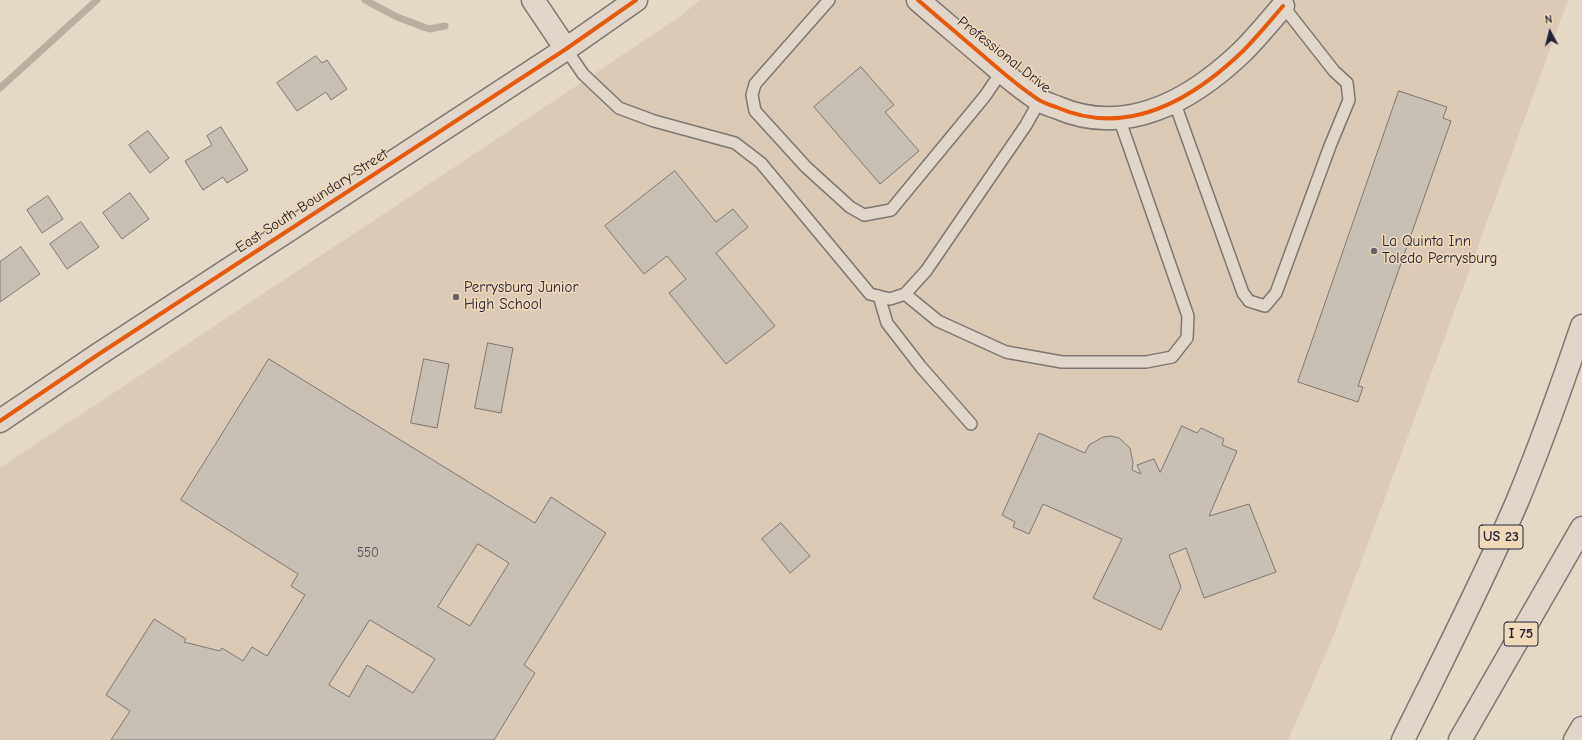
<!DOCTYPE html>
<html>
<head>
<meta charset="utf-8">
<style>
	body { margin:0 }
	#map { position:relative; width:1582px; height:740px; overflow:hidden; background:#e4d8c6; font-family:"Comic Neue",sans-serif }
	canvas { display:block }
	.north { position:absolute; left:1530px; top:12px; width:40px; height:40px; -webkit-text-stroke:3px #f1dab9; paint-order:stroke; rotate:353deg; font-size:11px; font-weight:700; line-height:16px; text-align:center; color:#22223b }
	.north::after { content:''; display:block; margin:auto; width:14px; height:18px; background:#22223b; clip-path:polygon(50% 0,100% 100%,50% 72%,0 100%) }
</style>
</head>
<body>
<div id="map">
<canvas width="1582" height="740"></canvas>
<div class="north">N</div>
</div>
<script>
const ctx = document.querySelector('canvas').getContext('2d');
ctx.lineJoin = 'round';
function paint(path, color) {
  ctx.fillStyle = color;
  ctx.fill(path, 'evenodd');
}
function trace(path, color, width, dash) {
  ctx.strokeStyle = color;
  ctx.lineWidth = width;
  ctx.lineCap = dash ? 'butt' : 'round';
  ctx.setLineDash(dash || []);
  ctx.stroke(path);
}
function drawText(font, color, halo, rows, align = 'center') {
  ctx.font = font + ' "Comic Neue",sans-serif';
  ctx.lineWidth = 3;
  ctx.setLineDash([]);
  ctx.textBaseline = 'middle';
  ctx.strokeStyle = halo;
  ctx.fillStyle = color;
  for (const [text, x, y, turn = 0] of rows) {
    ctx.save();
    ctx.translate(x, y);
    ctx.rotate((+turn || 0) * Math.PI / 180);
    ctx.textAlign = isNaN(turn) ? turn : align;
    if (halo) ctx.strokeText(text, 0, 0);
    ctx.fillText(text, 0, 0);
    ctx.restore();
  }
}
paint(new Path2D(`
	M700 0H1568L1446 334 1331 642 1288 740H0V468L515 127 682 15Z`), '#dbcab5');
trace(new Path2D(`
	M365 0 397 17 429 29 445 26
	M0 88 97 0`), '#bbad9f', 7);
const building = new Path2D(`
	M316 56 322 63 327 60 347 89 331 100 326 92 297 111 277 83Z
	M861 67 894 105 885 112 919 151 880 184 814 107Z
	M1399 91 1447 107 1443 118 1451 121 1358 386 1363 387 1358 402 1298 382Z
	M221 127 248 170 227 183 223 177 203 190 185 161 212 145 207 136Z
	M148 131 169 158 150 173 129 145Z
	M675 171 716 222 733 209 748 227 716 253 775 326 726 364 669 293 686 279 667 256 644 274 605 226Z
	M130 193 149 219 122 239 103 213Z
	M48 196 63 219 42 233 27 210Z
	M81 222 99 247 67 269 50 244Z
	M21 247 40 274 0 302V262Z
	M488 343 513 348 501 413 475 408Z
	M269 359 535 523 551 497 606 533 524 665 535 673 494 740H111L130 711 106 695 154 619 186 639 184 642 220 651 222 648 243 661 252 647 267 656 305 595 291 586 298 574 181 500ZM478 544 509 563 470 626 438 607ZM370 620 435 659 413 693 367 665 349 697 329 685Z
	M424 359 449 364 437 428 411 423Z
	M1182 426 1197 433 1201 428 1224 439 1222 445 1237 451 1209 516 1249 504 1276 572 1204 598 1186 548 1169 555 1181 587 1161 630 1093 598 1122 539 1043 504 1029 534 1013 527 1015 522 1002 515 1039 433 1085 453 1089 445 1103 437 1111 436 1119 438 1130 448 1133 463 1132 470 1141 474 1137 465 1154 459 1160 472Z
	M781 523 810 556 790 573 762 539Z`);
paint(building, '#c8c0b4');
trace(building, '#7e7875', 1);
const lane = new Path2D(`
	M829 0 755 84 752 95 755 111 806 167 850 207 864 215 891 210 985 96 1002 71
	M566 49 583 74 619 108 654 121 735 143 761 163 870 294 890 299 905 294 926 271 1026 125 1040 100
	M1174 101 1243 293 1249 301 1265 306 1276 293 1330 146 1349 100 1347 83 1334 71 1283 6
	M905 294 938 321 1006 352 1062 362H1146L1172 357 1187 338 1188 316 1119 118
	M879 296 887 323 921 367 971 424`);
const street = new Path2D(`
	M918 0C941 20 964 39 987 59 1003 73 1021 88 1039 100 1044 103 1050 105 1056 107 1126 138 1192 100 1243 51 1257 37 1270 21 1283 6`);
const secondary = new Path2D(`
	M533 0 566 49
	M0 421 99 354 566 49 636 0`);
const highway = new Path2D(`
	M1403 740C1442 661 1482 583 1517 502 1541 444 1562 385 1582 326
	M1460 740 1582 528
	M1575 740 1582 728`);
trace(lane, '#7e7875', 14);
trace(street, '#7e7875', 25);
trace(secondary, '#7e7875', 25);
trace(highway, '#7e7875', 25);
trace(lane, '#e0d7ca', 11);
trace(street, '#e0d7ca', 22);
trace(secondary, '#e0d7ca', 22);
trace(highway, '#e0d7ca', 22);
trace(new Path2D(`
	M918 0C941 20 964 39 987 59 1003 73 1021 88 1039 100 1044 103 1050 105 1056 107 1126 138 1192 100 1243 51 1257 37 1270 21 1283 6
	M0 421 99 354 566 49 636 0`), '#e8590c', 4);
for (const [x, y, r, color] of [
	[1374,251,4,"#66626c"],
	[456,297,4,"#66626c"]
]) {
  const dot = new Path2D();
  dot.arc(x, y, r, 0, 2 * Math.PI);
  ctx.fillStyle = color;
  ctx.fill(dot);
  trace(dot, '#f1dab9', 1.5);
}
drawText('13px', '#4c4a59', null, [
	["550",368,553]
]);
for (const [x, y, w] of [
	[1501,537,44],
	[1521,634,34]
]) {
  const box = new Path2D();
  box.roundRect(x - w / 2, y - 12, w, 24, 3);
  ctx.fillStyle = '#f1dab9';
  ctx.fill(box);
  trace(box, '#22223b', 1);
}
drawText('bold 14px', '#22223b', null, [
	["US 23",1501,537],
	["I 75",1521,634]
]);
drawText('15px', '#22223b', '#f1dab9', [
	["Professional Drive",1004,55,38],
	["East South Boundary Street",312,201,-33]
]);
drawText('15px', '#22223b', '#f1dab9', [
	["La Quinta Inn",1382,242],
	["Toledo Perrysburg",1382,259],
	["Perrysburg Junior",464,288],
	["High School",464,305]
], 'left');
</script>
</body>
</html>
